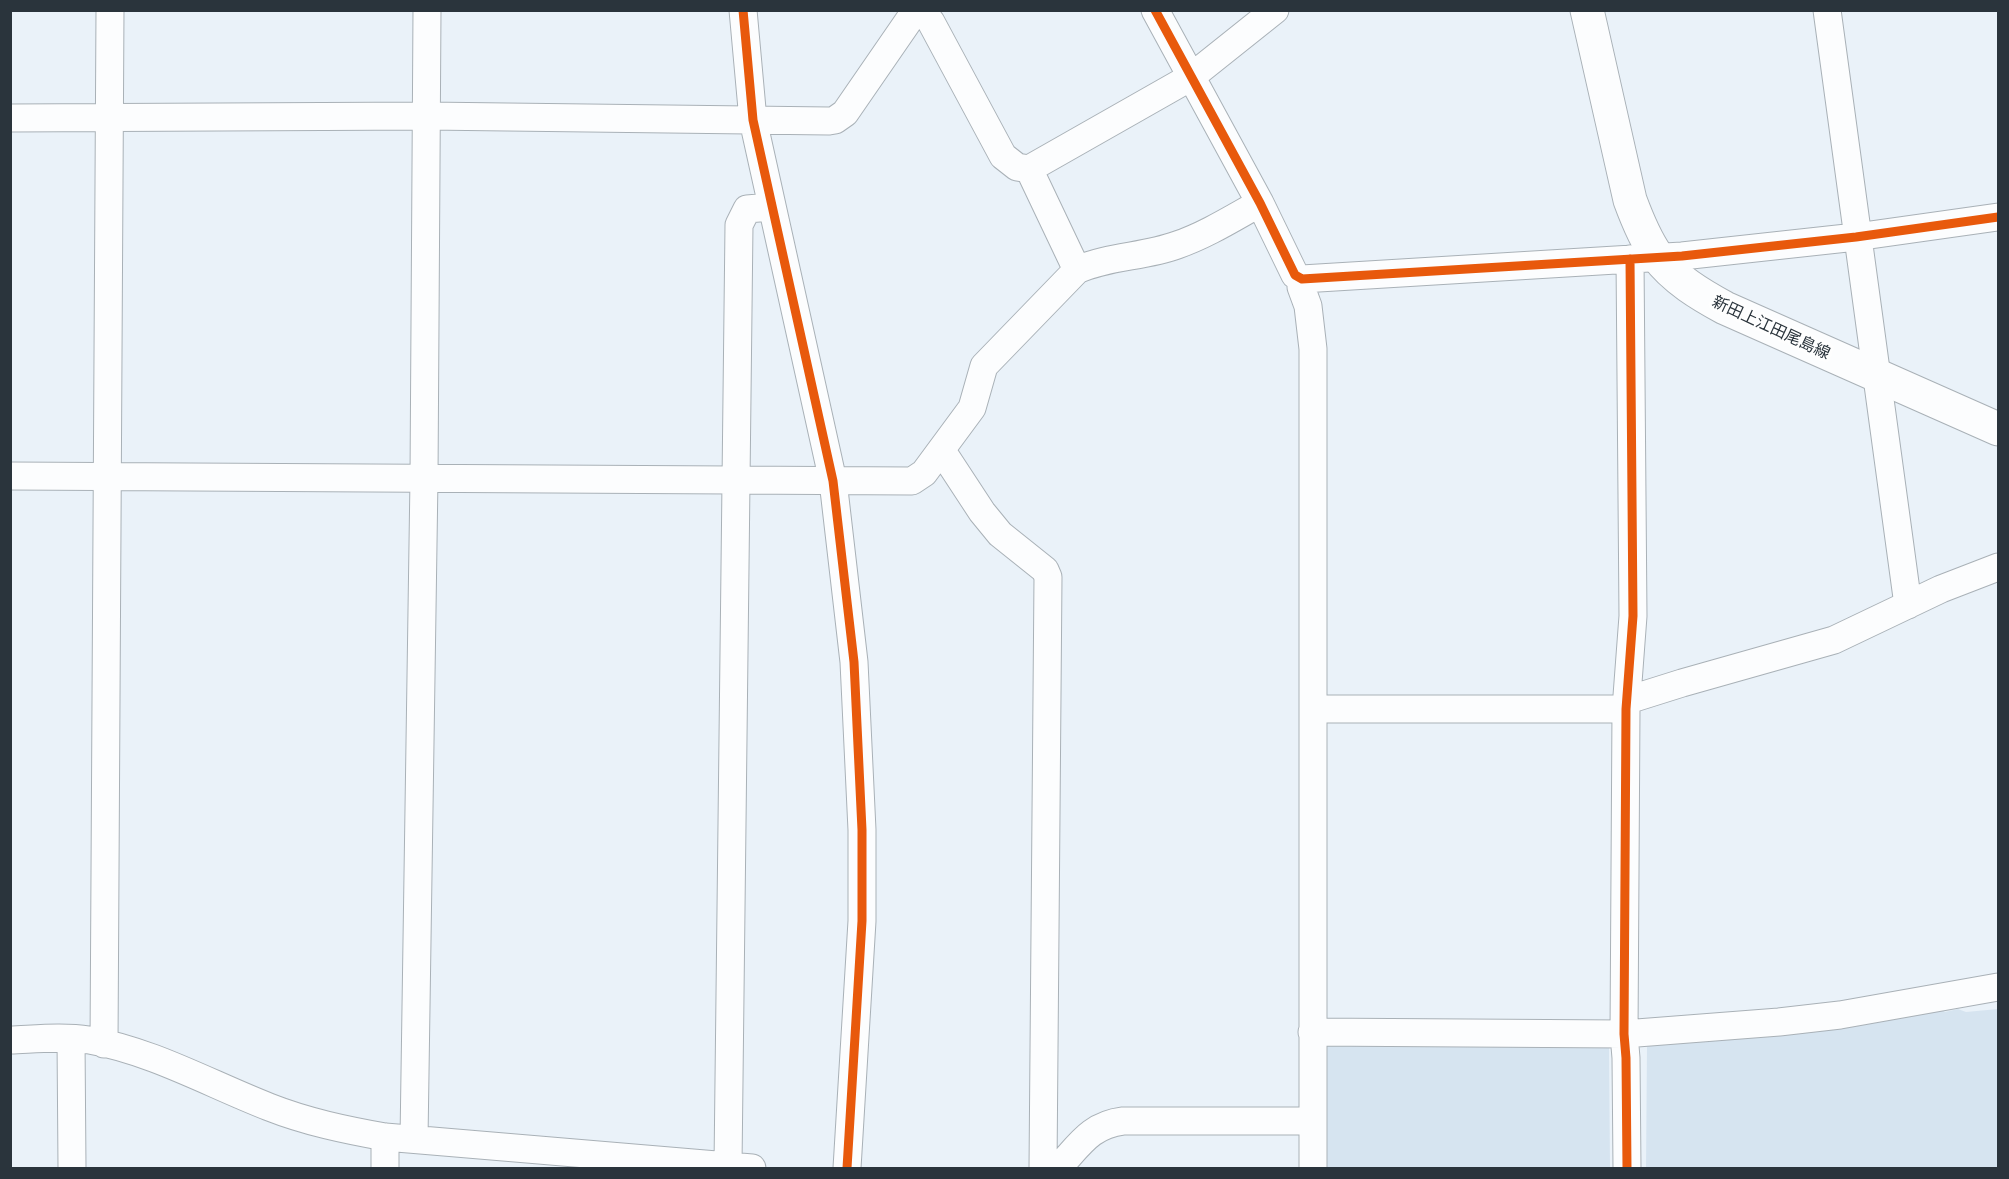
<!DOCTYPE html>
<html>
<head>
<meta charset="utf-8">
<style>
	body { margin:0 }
	#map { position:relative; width:2009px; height:1179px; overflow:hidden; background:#eaf2f9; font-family:"IBM Plex Sans",sans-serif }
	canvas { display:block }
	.frame { position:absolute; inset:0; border:12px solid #2a343c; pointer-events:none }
</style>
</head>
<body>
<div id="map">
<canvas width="2009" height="1179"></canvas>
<div class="frame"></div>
</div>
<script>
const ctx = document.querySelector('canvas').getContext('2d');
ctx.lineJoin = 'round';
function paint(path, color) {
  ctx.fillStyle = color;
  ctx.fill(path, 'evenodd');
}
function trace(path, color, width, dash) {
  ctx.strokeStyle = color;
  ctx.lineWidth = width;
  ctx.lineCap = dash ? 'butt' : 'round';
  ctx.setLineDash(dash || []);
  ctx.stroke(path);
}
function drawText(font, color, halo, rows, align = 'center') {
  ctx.font = font + ' "IBM Plex Sans","Noto Sans JP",sans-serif';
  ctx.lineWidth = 6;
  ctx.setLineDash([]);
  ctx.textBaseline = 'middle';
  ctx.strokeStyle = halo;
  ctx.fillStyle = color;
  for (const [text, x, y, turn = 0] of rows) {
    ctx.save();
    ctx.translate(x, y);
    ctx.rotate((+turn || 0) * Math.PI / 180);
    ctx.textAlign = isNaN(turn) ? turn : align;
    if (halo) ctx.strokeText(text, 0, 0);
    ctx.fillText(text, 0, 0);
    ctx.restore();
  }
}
paint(new Path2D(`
	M1941 1009 1945 1012 1958 1009 1966 1012 1998 1009V1168H1646L1647 1047 1655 1039Z
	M1322 1043 1609 1047 1610 1168H1322Z`), '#d6e4f0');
const minor = new Path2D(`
	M743 10 753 120 833 481 854 662 862 830V921L847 1168
	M922 10 931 22 1003 156 1017 167 1029 169 1191 77 1275 10
	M1155 10 1260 203 1295 275 1302 279 1682 256 1856 237 1998 217
	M1827 10 1908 605
	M10 118 427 116 829 121 835 120 845 113 916 10
	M1029 169 1077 270
	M1302 279 1301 287 1308 306 1313 349V1168
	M942 451 982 512 1000 534 1045 570 1048 577 1043 1168
	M10 476 912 481 924 473 972 408 984 366 1077 270C1109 256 1144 257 1177 245 1206 235 1233 218 1260 203
	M1628 700 1682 683 1834 640 1941 589 1998 567
	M1314 709H1626
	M1312 1032 1624 1034 1779 1022 1840 1015 1998 987
	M71 1039 72 1168
	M10 1040C36 1039 63 1036 89 1040 152 1051 210 1084 269 1107 307 1122 346 1130 385 1137L752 1168
	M104 1044 110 10
	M414 1139 424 478 427 10
	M728 1166 739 225 747 209 771 207
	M385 1168V1137
	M1058 1168C1079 1146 1090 1125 1123 1121H1313
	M1627 1168 1626 1058 1624 1034 1626 709 1633 616 1630 259`);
const major = new Path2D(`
	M1587 10 1630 200C1637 219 1645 239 1657 256 1674 279 1701 295 1725 308L1998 429`);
trace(minor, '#a9b1b7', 29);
trace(major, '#a9b1b7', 35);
trace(minor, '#fcfdfe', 27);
trace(major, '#fcfdfe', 33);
trace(new Path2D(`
	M743 10 753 120 833 481 854 662 862 830V921L847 1168
	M1155 10 1260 203 1295 275 1302 279 1682 256 1856 237 1998 217
	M1627 1168 1626 1058 1624 1034 1626 709 1633 616 1630 259`), '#e8590c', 9);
drawText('16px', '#2a343c', '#fefefe', [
	["新田上江田尾島線",1771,328,25]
]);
</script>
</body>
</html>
